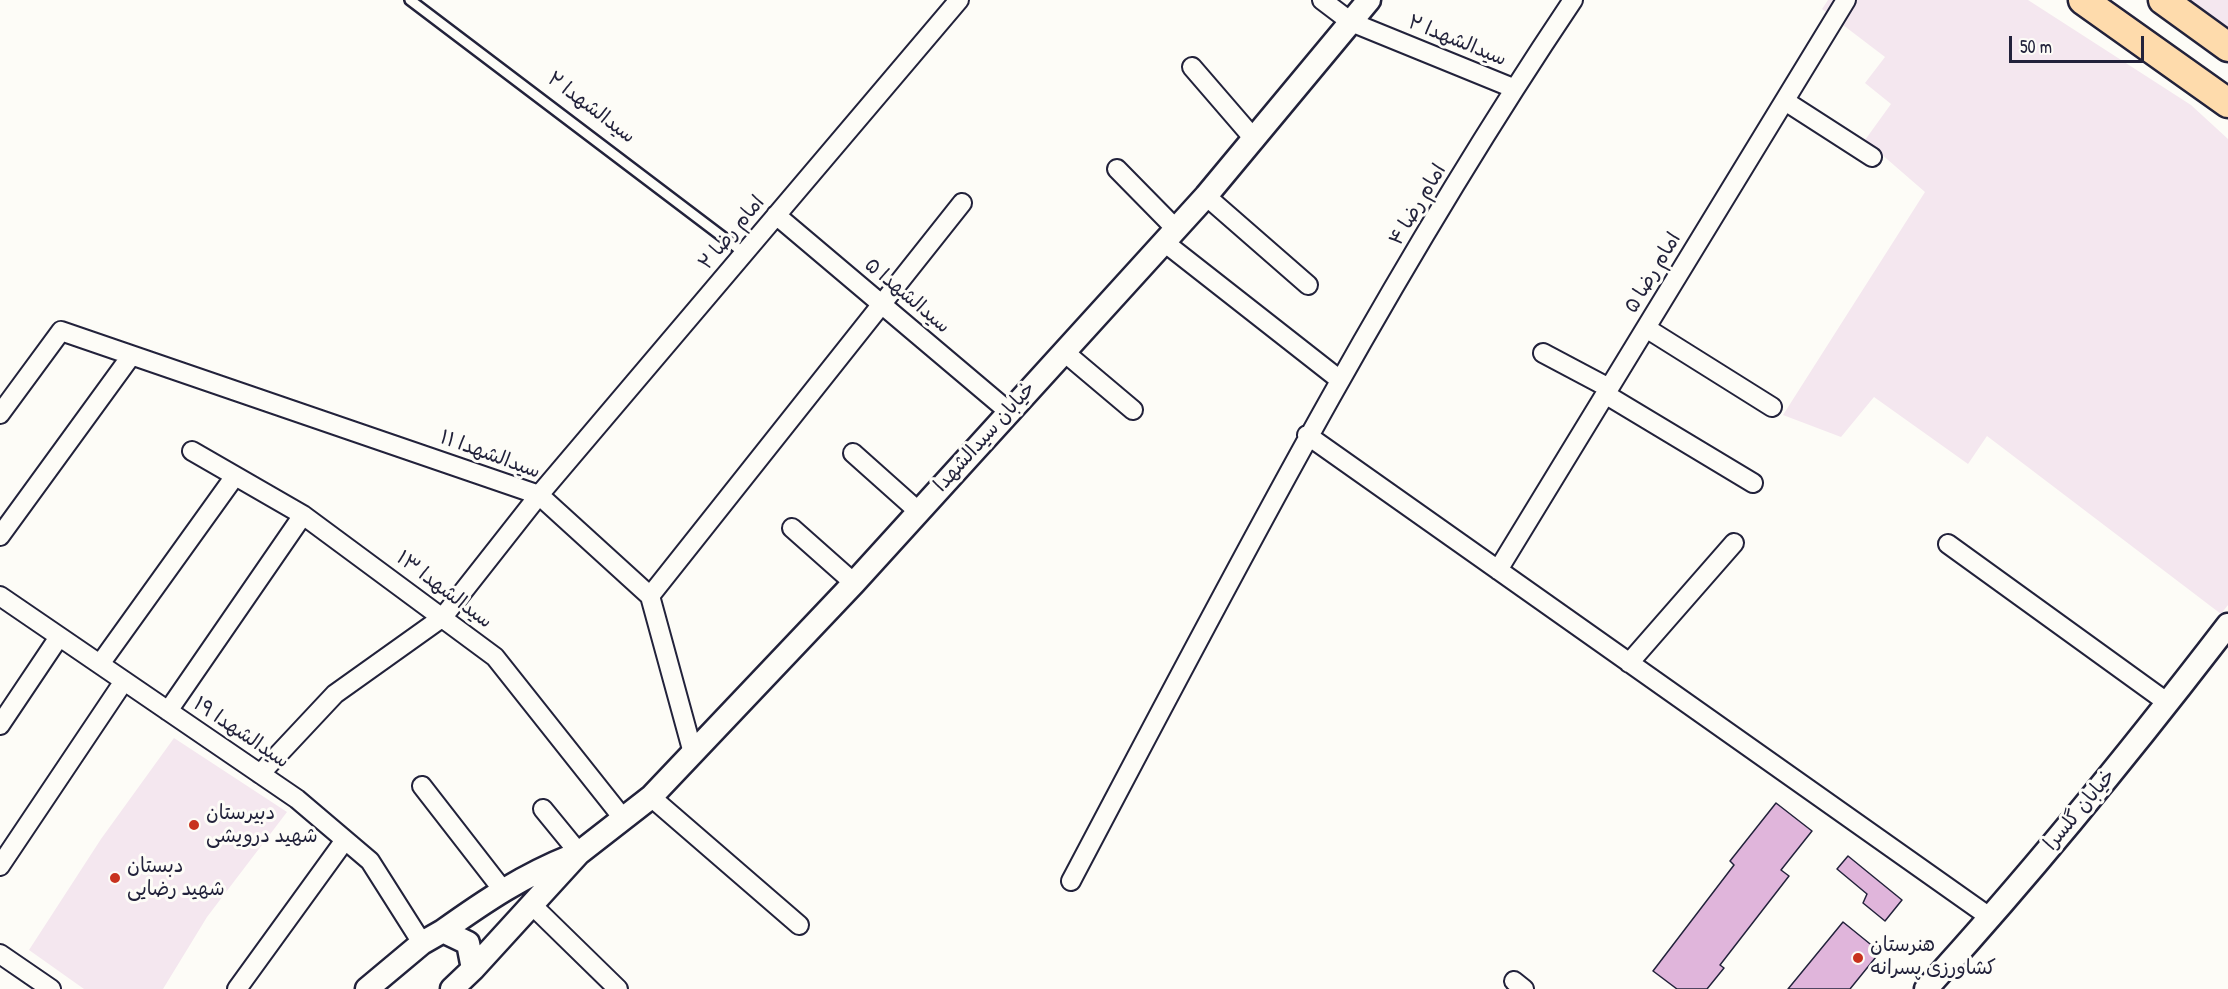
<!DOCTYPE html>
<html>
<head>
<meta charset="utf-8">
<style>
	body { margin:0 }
	#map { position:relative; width:2228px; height:989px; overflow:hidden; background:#fdfcf7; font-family:"Patrick Hand",sans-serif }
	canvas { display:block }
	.scale { position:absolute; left:2009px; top:36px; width:135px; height:27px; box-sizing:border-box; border:3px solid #22223b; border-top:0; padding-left:8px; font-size:18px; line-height:21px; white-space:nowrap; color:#22223b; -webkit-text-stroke:4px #fdfcf7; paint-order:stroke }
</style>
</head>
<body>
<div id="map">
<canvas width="2228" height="989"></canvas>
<div class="scale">50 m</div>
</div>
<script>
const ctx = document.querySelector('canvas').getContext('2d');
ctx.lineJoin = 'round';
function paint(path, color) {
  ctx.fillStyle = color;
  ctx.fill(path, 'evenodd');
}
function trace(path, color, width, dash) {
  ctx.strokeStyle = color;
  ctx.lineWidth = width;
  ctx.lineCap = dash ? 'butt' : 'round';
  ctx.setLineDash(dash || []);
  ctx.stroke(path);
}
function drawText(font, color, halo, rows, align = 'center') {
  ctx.font = font + ' "Patrick Hand","Playpen Sans Arabic",sans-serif';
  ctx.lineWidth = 6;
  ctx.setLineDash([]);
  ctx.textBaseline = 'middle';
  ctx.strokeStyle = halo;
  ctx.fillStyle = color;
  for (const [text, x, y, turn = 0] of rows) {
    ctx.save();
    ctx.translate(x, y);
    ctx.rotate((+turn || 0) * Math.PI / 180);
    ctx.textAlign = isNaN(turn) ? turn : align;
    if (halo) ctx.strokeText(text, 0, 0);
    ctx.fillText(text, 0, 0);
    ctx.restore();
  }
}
paint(new Path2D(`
	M1828 0H2028L2191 105 2228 139V605L2221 614 1987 436 1968 464 1874 397 1841 437 1783 415 1925 192 1865 140 1891 104 1865 83 1885 57 1822 9Z
	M2180 0H2228V38Z
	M174 738 287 812 207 917 163 989H84L29 950 101 839Z`), '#f4e7ef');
const building = new Path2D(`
	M1776 803 1812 831 1781 870 1789 876 1720 965 1724 968 1707 989H1677L1653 971 1734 865 1730 861Z
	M1848 856 1902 900 1885 921 1863 903 1867 894 1837 869Z
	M1843 922 1880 952 1850 989H1788Z`);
paint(building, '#e0b5db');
trace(building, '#22223b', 1.5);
const service = new Path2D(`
	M410 0 744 253`);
const minor = new Path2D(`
	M1322 0 1351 22 1513 88
	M1192 67 1255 140
	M1785 101 1872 157
	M1117 169 1176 229
	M1206 196 1308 285
	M776 215 1008 411
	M1164 242 1340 380
	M1646 328 1772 407
	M1063 351 1133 410
	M1543 353 1609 388
	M1605 394 1753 483
	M0 414 61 331 539 495 650 596 693 753
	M1307 435 1991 918
	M192 451 303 515 495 657 622 817
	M853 453 918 511
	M792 528 854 583
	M0 536 131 356
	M1948 544 2168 703
	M1498 570 1846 0
	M0 596 297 799 370 861 422 943
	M650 596 962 203
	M1629 663 1734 543
	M100 664 235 476
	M168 711 303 515
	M0 725 59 637
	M260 774 335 694 443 617 539 495 959 0
	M422 786 502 889
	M651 797 799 925
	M543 809 579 853
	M0 866 124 681
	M1071 881C1229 582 1384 281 1573 0
	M532 905 618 989
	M0 954 51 989
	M1514 981 1524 989
	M237 989 345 840`);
const tertiary = new Path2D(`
	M443 931C485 901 524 875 572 856
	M473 969 579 853 651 797 854 583 1206 196 1369 0
	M367 989 422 943 443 931 468 943 473 969 452 989
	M1926 989C2032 873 2132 750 2228 625`);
const primary = new Path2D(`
	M2083 0 2228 103
	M2163 0 2228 47`);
trace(service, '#22223b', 14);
trace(minor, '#22223b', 22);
trace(tertiary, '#22223b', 27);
trace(primary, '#22223b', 33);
trace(service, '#fdfcf7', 9);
trace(minor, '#fdfcf7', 18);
trace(tertiary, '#fdfcf7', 22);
trace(primary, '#fedbac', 28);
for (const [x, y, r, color] of [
	[194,825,6,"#c8321e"],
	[115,878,6,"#c8321e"],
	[1858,958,6,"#c8321e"]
]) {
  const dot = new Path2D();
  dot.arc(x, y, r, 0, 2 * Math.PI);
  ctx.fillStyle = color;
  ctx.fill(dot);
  trace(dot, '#fdfcf7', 2);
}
drawText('20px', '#22223b', '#fdfcf7', [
	["سیدالشهدا ۲",1457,41,22],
	["سیدالشهدا ۲",591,108,37],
	["امام رضا ۴",1418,205,-59],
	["امام رضا ۲",732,233,-50],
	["امام رضا ۵",1653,273,-59],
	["سیدالشهدا ۵",907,296,40],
	["خیابان سیدالشهدا",985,437,-48],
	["سیدالشهدا ۱۱",490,455,20],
	["سیدالشهدا ۱۳",444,590,37],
	["سیدالشهدا ۱۹",241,733,34],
	["خیابان گلسرا",2080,810,-50]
]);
drawText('20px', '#22223b', '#fdfcf7', [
	["دبیرستان",206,814],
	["شهید درویشی",206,837],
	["دبستان",127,867],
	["شهید رضایی",127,890],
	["هنرستان",1870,946],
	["کشاورزی پسرانه",1870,969]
], 'left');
</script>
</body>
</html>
